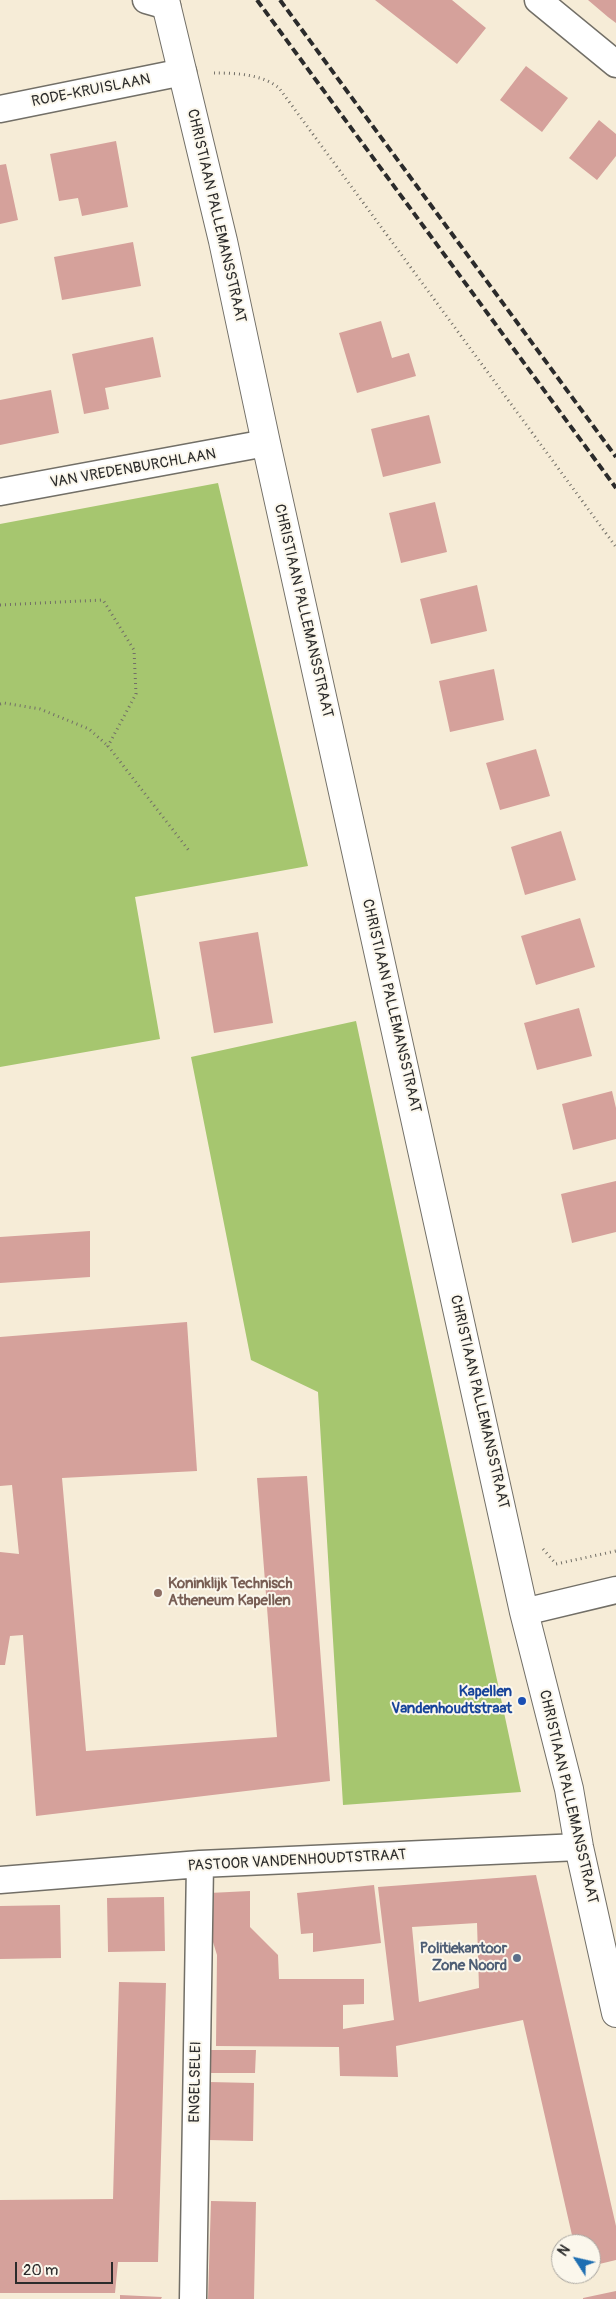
<!DOCTYPE html>
<html>
<head>
<meta charset="utf-8">
<style>
	body { margin:0 }
	#map { position:relative; width:616px; height:2299px; overflow:hidden; background:#f6ecd7; font-family:Pangolin,sans-serif }
	canvas { display:block }
	.north { position:absolute; left:551px; top:2234px; width:50px; height:50px; box-sizing:border-box; background:#fbf7ec; border:1px solid #a8a59f; border-radius:50%; rotate:305deg; font-size:14px; font-weight:700; line-height:20px; text-align:center; color:#2b2b2b }
	.north::after { content:''; display:block; margin:auto; width:18px; height:22px; background:#1f6fb2; clip-path:polygon(50% 0,100% 100%,50% 72%,0 100%) }
	.scale { position:absolute; left:15px; top:2262px; width:98px; height:22px; box-sizing:border-box; border:2px solid #2b2b2b; border-top:0; padding-left:6px; font-size:15px; line-height:18px; white-space:nowrap; color:#2b2b2b; -webkit-text-stroke:4px #fbf7ec; paint-order:stroke }
</style>
</head>
<body>
<div id="map">
<canvas width="616" height="2299"></canvas>
<div class="north">N</div>
<div class="scale">20 m</div>
</div>
<script>
const ctx = document.querySelector('canvas').getContext('2d');
ctx.lineJoin = 'round';
function paint(path, color) {
  ctx.fillStyle = color;
  ctx.fill(path, 'evenodd');
}
function trace(path, color, width, dash) {
  ctx.strokeStyle = color;
  ctx.lineWidth = width;
  ctx.lineCap = dash ? 'butt' : 'round';
  ctx.setLineDash(dash || []);
  ctx.stroke(path);
}
function drawText(font, color, halo, rows, align = 'center') {
  ctx.font = font + ' Pangolin,sans-serif';
  ctx.lineWidth = 4;
  ctx.setLineDash([]);
  ctx.textBaseline = 'middle';
  ctx.strokeStyle = halo;
  ctx.fillStyle = color;
  for (const [text, x, y, turn = 0] of rows) {
    ctx.save();
    ctx.translate(x, y);
    ctx.rotate((+turn || 0) * Math.PI / 180);
    ctx.textAlign = isNaN(turn) ? turn : align;
    if (halo) ctx.strokeText(text, 0, 0);
    ctx.fillText(text, 0, 0);
    ctx.restore();
  }
}
paint(new Path2D(`
	M218 483 308 866 135 897 160 1039 0 1067V524Z
	M356 1021 521 1792 343 1805 318 1392 251 1360 191 1057Z`), '#a6c66f');
paint(new Path2D(`
	M375 0H452L486 28 457 64Z
	M588 0H616V23L608 17Z
	M526 66 568 98 542 132 500 100Z
	M599 120 616 134V156L597 180 569 158Z
	M116 141 128 207 82 216 78 198 59 201 50 154Z
	M6 164 18 220 0 224V165Z
	M133 242 141 286 62 300 54 257Z
	M381 321 392 358 409 353 416 376 357 393 339 333Z
	M153 337 161 377 105 388 109 409 84 414 72 354Z
	M51 390 59 433 0 445V400Z
	M429 415 441 463 383 477 371 429Z
	M435 502 447 552 401 563 389 513Z
	M477 585 487 631 431 644 420 599Z
	M494 669 504 720 450 732 439 681Z
	M536 749 550 796 500 810 486 763Z
	M561 831 576 880 525 895 511 847Z
	M580 918 595 967 536 985 521 936Z
	M258 932 273 1023 214 1033 199 942Z
	M579 1008 592 1056 537 1070 524 1023Z
	M612 1091 616 1108V1139L573 1150 562 1104Z
	M616 1181V1232L572 1243 561 1194Z
	M90 1231V1277L0 1283V1237Z
	M187 1322 197 1471 62 1478 86 1751 277 1737 257 1478 307 1476 330 1781 36 1816 23 1635 10 1636 5 1665H0V1552L19 1554 12 1485 0 1486V1337Z
	M536 1875 616 2226V2260L591 2266V2244H574L523 2020 396 2046 398 2077 340 2076 339 2047 216 2046 217 1955 209 1929V1893L250 1891V1927L278 1955 279 1979H364V2004L343 2005V2029L394 2020 378 1887ZM477 1923 479 1988 419 2002 412 1927Z
	M374 1885 381 1943 313 1952V1933L301 1934 297 1893Z
	M164 1897 165 1951 108 1952 107 1898Z
	M60 1905 61 1958 0 1959V1906Z
	M119 1982 166 1983 158 2262H118L115 2293H0V2200L113 2199Z
	M210 2050H256L255 2073H209Z
	M209 2082 254 2083 253 2141 208 2140Z
	M211 2201 256 2202 254 2299H208Z
	M616 2291V2299H583V2298Z
	M120 2295 162 2297 161 2299H120Z`), '#d5a19b');
const minor = new Path2D(`
	M146 0 167 6
	M538 0 616 64
	M0 109 183 72
	M0 492 266 443
	M524 1612 616 1590
	M0 1880 200 1864 579 1847
	M193 2299 200 1864`);
const tertiary = new Path2D(`
	M165 0 223 241 266 443 524 1612 569 1789 579 1847 616 2013`);
trace(minor, '#726f67', 29);
trace(tertiary, '#726f67', 30);
trace(new Path2D(`
	M214 73C235 73 262 74 279 88L616 547
	M0 605 103 600 134 650 136 694 108 746 190 852
	M0 704 4 703 40 709 89 729 108 746
	M543 1549 556 1564 616 1551`), '#726f67', 3, [1, 4]);
trace(minor, '#fff', 26);
trace(tertiary, '#fff', 28);
trace(new Path2D(`
	M257 0 616 488
	M280 0 616 457`), '#2b2b2b', 4, [8, 4]);
for (const [x, y, r, color] of [
	[158,1593,5,"#8d6e63"],
	[522,1701,5,"#1a4fb4"],
	[517,1958,5,"#5c6f8a"]
]) {
  const dot = new Path2D();
  dot.arc(x, y, r, 0, 2 * Math.PI);
  ctx.fillStyle = color;
  ctx.fill(dot);
  trace(dot, '#fbf7ec', 2);
}
drawText('15px', '#2b2b2b', '#fbf7ec', [
	["RODE-KRUISLAAN",91,91,-11],
	["CHRISTIAAN PALLEMANSSTRAAT",216,216,77],
	["VAN VREDENBURCHLAAN",133,469,-10],
	["CHRISTIAAN PALLEMANSSTRAAT",303,611,77],
	["CHRISTIAAN PALLEMANSSTRAAT",391,1006,77],
	["CHRISTIAAN PALLEMANSSTRAAT",479,1402,77],
	["CHRISTIAAN PALLEMANSSTRAAT",568,1797,77],
	["PASTOOR VANDENHOUDTSTRAAT",297,1861,-3],
	["ENGELSELEI",196,2082,-89]
]);
drawText('bold 15px', '#785e54', '#fbf7ec', [
	["Koninklijk Technisch",168,1584],
	["Atheneum Kapellen",168,1601]
], 'left');
drawText('bold 15px', '#164399', '#fbf7ec', [
	["Kapellen",512,1692],
	["Vandenhoudtstraat",512,1709]
], 'right');
drawText('bold 15px', '#4e5e75', '#fbf7ec', [
	["Politiekantoor",507,1949],
	["Zone Noord",507,1966]
], 'right');
</script>
</body>
</html>
